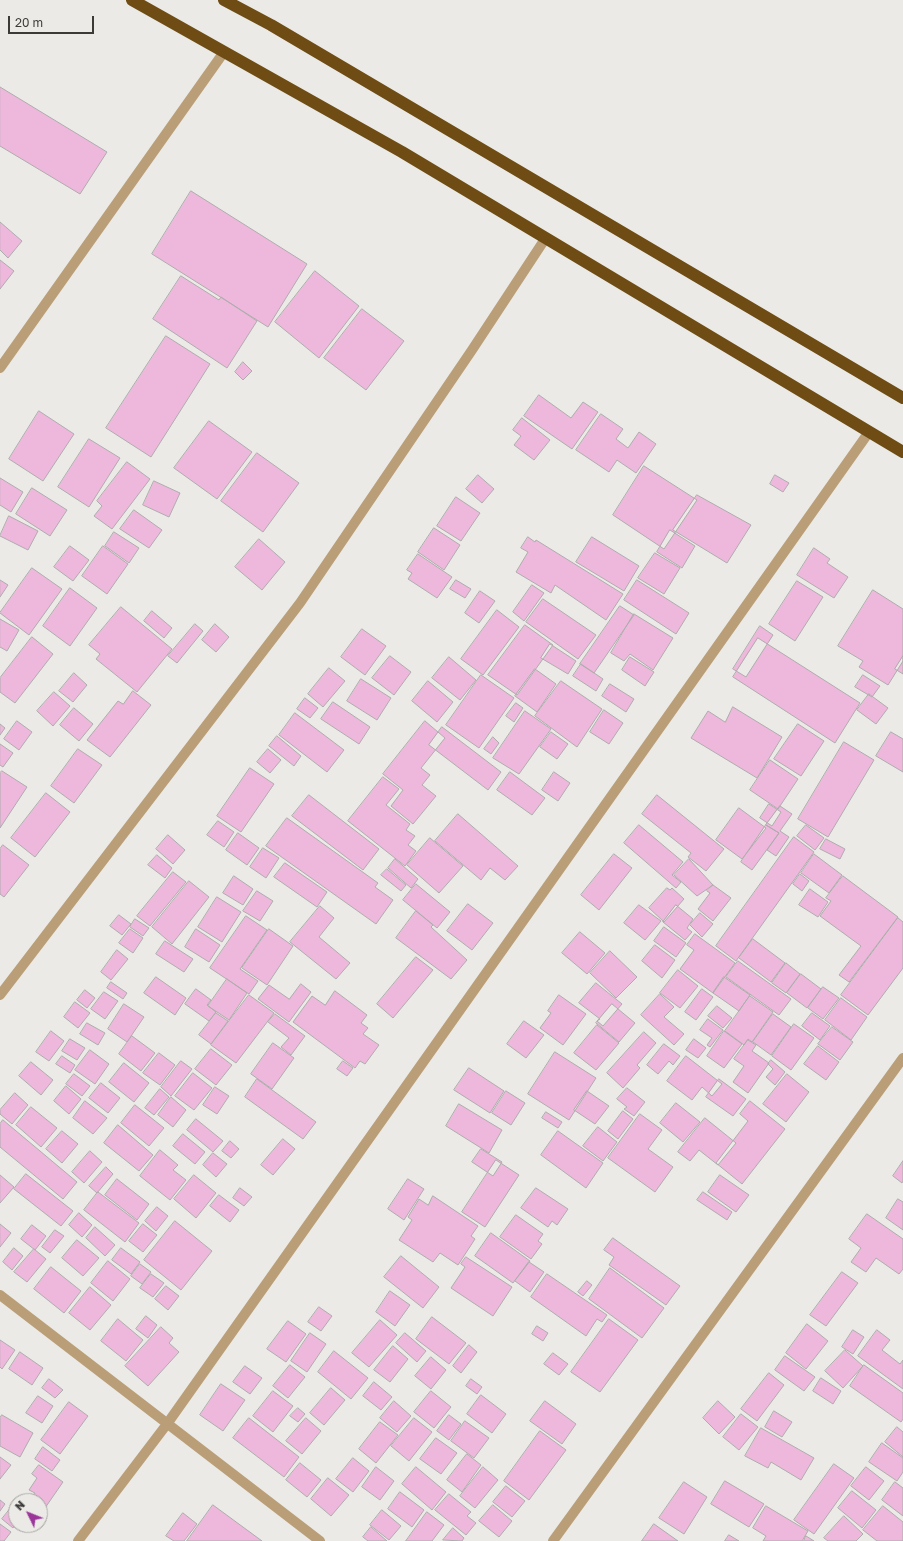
<!DOCTYPE html>
<html>
<head>
<meta charset="utf-8">
<style>
	body { margin:0 }
	#map { position:relative; width:903px; height:1541px; overflow:hidden; background:#ebeae6; font-family:"Golos Text",sans-serif }
	canvas { display:block }
	.north { position:absolute; left:8px; top:1493px; width:40px; height:40px; box-sizing:border-box; background:#ebeae6; border:1px solid #a5a4a1; border-radius:50%; rotate:313deg; font-size:11px; font-weight:700; line-height:16px; text-align:center; color:#3b3a39 }
	.north::after { content:''; display:block; margin:auto; width:14px; height:18px; background:#9b359a; clip-path:polygon(50% 0,100% 100%,50% 72%,0 100%) }
	.scale { position:absolute; left:8px; top:16px; width:86px; height:18px; box-sizing:border-box; border:2px solid #3b3a39; border-top:0; padding-left:5px; font-size:12px; line-height:14px; white-space:nowrap; color:#3b3a39; -webkit-text-stroke:3px #ebeae6; paint-order:stroke }
</style>
</head>
<body>
<div id="map">
<canvas width="903" height="1541"></canvas>
<div class="north">N</div>
<div class="scale">20 m</div>
</div>
<script>
const ctx = document.querySelector('canvas').getContext('2d');
ctx.lineJoin = 'round';
function paint(path, color) {
  ctx.fillStyle = color;
  ctx.fill(path, 'evenodd');
}
function trace(path, color, width, dash) {
  ctx.strokeStyle = color;
  ctx.lineWidth = width;
  ctx.lineCap = dash ? 'butt' : 'round';
  ctx.setLineDash(dash || []);
  ctx.stroke(path);
}
const building = new Path2D(`
	M0 87 107 152 80 194 0 146Z
	M191 191 307 264 268 327 152 254Z
	M0 222 22 241 8 258 0 250Z
	M0 260 14 271 0 289Z
	M315 271 359 306 319 358 275 322Z
	M181 276 219 300 221 297 257 321 227 368 153 319Z
	M362 309 404 341 366 390 324 358Z
	M166 336 210 364 151 457 106 428Z
	M243 362 252 371 243 380 235 372Z
	M539 395 571 418 583 402 598 412 572 449 524 416Z
	M39 411 74 434 43 481 9 459Z
	M601 414 623 429 616 439 628 448 639 432 656 444 636 473 617 460 609 472 576 450Z
	M522 418 550 440 534 460 514 445 521 436 513 430Z
	M209 421 252 452 217 499 174 468Z
	M89 439 120 458 89 507 58 487Z
	M257 453 299 483 263 532 221 501Z
	M127 462 150 479 112 529 94 516 102 506 97 501Z
	M644 466 697 500 664 549 613 515Z
	M478 475 494 489 482 503 466 489Z
	M775 475 789 483 783 492 770 484Z
	M0 478 23 492 11 512 0 505Z
	M154 481 180 493 169 517 143 505Z
	M32 488 67 510 50 536 16 514Z
	M697 495 751 525 727 563 673 530Z
	M456 497 480 513 461 541 437 526Z
	M134 510 162 530 149 548 120 529Z
	M9 516 38 531 28 550 0 536Z
	M434 528 460 545 444 570 418 552Z
	M670 530 695 546 682 568 657 552Z
	M114 532 139 548 129 563 105 546Z
	M528 537 535 542 536 540 623 594 606 620 555 585 551 593 516 572 528 552 521 548Z
	M592 537 639 566 624 591 576 562Z
	M259 539 285 562 262 590 235 567Z
	M70 546 89 560 73 581 54 567Z
	M103 546 128 564 107 594 82 576Z
	M814 548 830 559 827 563 848 577 834 598 797 575Z
	M655 553 680 568 664 594 638 578Z
	M418 554 452 577 437 598 408 579 412 573 407 570Z
	M32 568 62 589 29 635 0 613Z
	M0 580 8 585 0 597Z
	M456 580 471 589 465 598 450 589Z
	M637 580 689 613 676 634 624 600Z
	M797 581 823 597 795 641 769 624Z
	M532 585 544 593 524 621 513 612Z
	M70 588 97 608 70 646 43 626Z
	M873 590 903 609V661L888 685 859 667 863 661 838 646Z
	M480 591 495 601 479 623 465 613Z
	M543 599 596 635 578 659 526 622Z
	M620 606 634 615 594 673 580 664Z
	M121 607 172 649 137 692 96 659 100 654 89 645Z
	M497 610 519 627 483 675 461 659Z
	M152 611 172 628 164 638 144 621Z
	M634 614 673 638 653 670 630 654 624 661 611 653Z
	M0 619 19 630 7 651 0 647Z
	M195 624 203 631 177 663 168 656Z
	M215 624 229 637 216 652 202 640Z
	M525 625 553 645 517 695 488 675Z
	M760 626 773 635 746 677 733 669Z
	M362 629 386 646 365 675 341 657Z
	M32 637 53 654 15 703 0 692V678Z
	M758 638 860 703 835 743 733 677Z
	M550 644 576 661 568 674 541 658Z
	M390 656 411 672 394 695 372 678Z
	M903 656V674L895 669Z
	M449 657 476 680 460 700 432 678Z
	M630 657 654 672 645 686 622 670Z
	M581 664 603 679 596 691 573 676Z
	M329 668 345 681 323 707 308 694Z
	M535 669 556 684 537 712 515 696Z
	M74 673 87 685 73 702 59 691Z
	M481 675 514 698 479 748 446 725Z
	M863 675 880 686 872 697 855 687Z
	M361 679 391 698 377 720 347 701Z
	M428 681 453 702 437 722 412 701Z
	M561 681 602 709 577 747 535 716Z
	M610 684 634 699 626 712 602 696Z
	M133 691 151 705 110 757 87 740 118 701 123 704Z
	M54 692 70 706 53 726 37 711Z
	M869 694 888 708 876 724 857 710Z
	M305 698 318 708 310 718 297 709Z
	M333 702 370 727 359 744 321 719Z
	M516 703 523 708 514 722 506 716Z
	M733 707 782 737 757 778 691 738 708 711 725 722Z
	M74 708 93 724 79 741 60 725Z
	M604 710 623 723 609 744 590 732Z
	M525 711 551 729 519 774 493 758Z
	M295 713 344 750 327 772 279 735Z
	M17 721 32 732 19 750 4 739Z
	M425 721 445 738 421 768 430 775 422 785 436 796 413 824 391 806 403 790 383 774Z
	M0 724 5 728 0 735Z
	M798 724 824 741 801 776 774 759Z
	M442 727 501 772 488 790 429 745Z
	M551 732 568 744 557 759 540 747Z
	M891 732 903 739V772L876 756Z
	M277 736 301 756 294 766 269 746Z
	M493 737 499 743 491 754 484 749Z
	M844 742 874 760 828 837 798 819Z
	M0 744 13 753 3 767 0 765Z
	M78 749 102 765 74 803 51 786Z
	M268 749 281 760 270 773 257 762Z
	M770 760 798 779 778 809 750 790Z
	M250 768 274 784 241 832 217 816Z
	M2 771 27 787 0 828V773Z
	M510 772 545 798 532 815 497 790Z
	M554 772 570 783 558 801 542 790Z
	M383 777 399 789 386 805 410 824 406 830 415 836 408 845 416 851 405 866 348 821Z
	M46 793 70 812 35 857 11 838Z
	M309 795 379 849 363 870 292 816Z
	M657 795 724 849 706 871 688 857 691 853 642 814Z
	M769 804 781 812 772 826 760 818Z
	M780 806 792 814 780 831 789 837 776 856 767 850 779 833 766 825Z
	M739 808 766 828 742 859 716 840Z
	M458 814 518 866 505 880 490 868 481 880 435 841Z
	M287 818 378 883 375 887 393 900 376 924 266 846Z
	M218 821 234 832 224 847 207 835Z
	M639 825 683 862 672 875 681 882 676 888 624 843Z
	M766 825 779 833 752 870 741 862Z
	M806 825 824 838 815 850 797 836Z
	M238 833 259 848 247 865 226 850Z
	M168 835 185 850 173 864 156 849Z
	M794 837 814 852 736 961 716 946Z
	M430 838 463 866 439 893 407 865Z
	M826 839 845 849 840 859 820 849Z
	M3 845 29 865 4 897 0 894V849Z
	M263 848 279 858 266 878 250 867Z
	M614 854 632 868 599 910 581 895Z
	M814 854 842 875 829 893 801 873Z
	M157 855 172 868 165 878 148 865Z
	M395 859 418 879 411 888 388 868Z
	M689 859 713 885 697 896 674 875Z
	M285 863 327 892 317 907 274 877Z
	M387 869 406 885 401 891 381 875Z
	M173 872 186 882 150 926 137 916Z
	M800 874 809 881 802 891 793 884Z
	M234 876 253 889 243 905 223 893Z
	M843 876 898 917 849 982 839 975 861 946 820 916 831 901 826 898Z
	M189 881 209 897 172 944 152 927Z
	M416 884 450 912 437 928 403 900Z
	M713 885 731 898 713 921 698 909 710 893 707 891Z
	M667 888 670 890 672 888 684 899 664 922 649 908Z
	M810 889 828 902 818 917 799 905Z
	M257 891 273 901 260 921 243 911Z
	M217 897 241 912 222 942 198 927Z
	M468 904 493 923 472 950 447 931Z
	M639 905 661 921 645 940 624 923Z
	M676 905 693 919 687 928 692 932 685 940 663 922Z
	M320 906 334 918 319 937 350 963 336 979 290 942Z
	M416 911 433 925 431 927 467 960 451 979 396 938Z
	M700 913 713 924 702 937 690 925Z
	M119 915 131 924 122 935 110 926Z
	M246 916 267 930 240 969 258 981 249 994 210 968Z
	M898 918 903 922V968L868 1015 841 995Z
	M135 919 149 928 143 936 130 927Z
	M664 927 686 943 676 957 654 941Z
	M130 929 143 938 133 953 119 943Z
	M196 929 220 945 209 962 185 947Z
	M269 929 293 946 267 985 242 968Z
	M580 932 605 953 587 974 562 953Z
	M695 934 735 963 713 993 680 969 694 950 687 945Z
	M753 939 785 963 771 982 739 958Z
	M165 941 193 959 184 972 156 954Z
	M655 945 675 960 662 978 642 961Z
	M117 950 128 959 111 980 101 972Z
	M610 951 637 977 616 998 590 973Z
	M416 957 433 970 393 1018 377 1004Z
	M738 961 791 999 779 1015 726 977Z
	M786 963 800 974 786 993 772 983Z
	M678 970 698 986 680 1008 660 993Z
	M801 974 821 989 807 1008 787 993Z
	M156 977 186 998 175 1015 144 993Z
	M724 977 750 995 739 1011 713 993Z
	M227 979 247 993 229 1020 208 1006Z
	M111 982 127 993 123 999 107 988Z
	M596 983 622 1004 603 1026 597 1021 600 1019 579 1003Z
	M301 984 311 992 289 1022 258 999 269 985 289 999Z
	M823 987 839 998 823 1019 808 1008Z
	M196 989 211 1000 207 1005 216 1012 209 1021 185 1004Z
	M702 989 713 997 696 1020 685 1012Z
	M85 990 95 998 87 1008 77 1000Z
	M335 991 367 1015 361 1023 368 1028 363 1034 379 1045 365 1064 360 1061 355 1068 293 1022 312 996 325 1005Z
	M104 992 118 1001 105 1019 91 1009Z
	M660 994 674 1007 664 1017 684 1034 674 1045 641 1015Z
	M249 995 274 1013 236 1063 211 1045Z
	M559 995 586 1014 563 1045 540 1028 551 1013 548 1011Z
	M750 996 773 1012 752 1042 748 1039 744 1045 725 1031Z
	M841 998 867 1017 851 1040 825 1020Z
	M75 1002 90 1013 78 1028 64 1017Z
	M124 1004 144 1017 127 1042 108 1029Z
	M612 1004 635 1023 619 1042 596 1023Z
	M717 1006 732 1018 723 1028 708 1016Z
	M216 1013 228 1021 211 1044 199 1035Z
	M812 1013 830 1026 820 1040 802 1026Z
	M275 1014 305 1036 291 1055 281 1047 289 1038 268 1022Z
	M773 1014 791 1027 771 1055 753 1042Z
	M708 1019 723 1030 710 1047 707 1045 712 1038 700 1030Z
	M524 1021 544 1035 526 1058 507 1044Z
	M87 1023 105 1033 98 1045 80 1034Z
	M794 1024 814 1038 791 1070 772 1056Z
	M597 1025 619 1043 596 1070 574 1053Z
	M832 1027 853 1042 840 1060 818 1044Z
	M51 1031 64 1041 49 1061 36 1052Z
	M724 1031 742 1044 724 1068 707 1056Z
	M644 1032 656 1043 637 1065 640 1068 623 1088 607 1073Z
	M132 1036 155 1053 141 1071 119 1054Z
	M70 1039 85 1048 77 1060 62 1051Z
	M694 1039 706 1048 698 1058 686 1050Z
	M748 1040 756 1045 752 1051 769 1063 748 1093 733 1082 744 1066 734 1059Z
	M273 1043 294 1058 272 1089 251 1074Z
	M664 1044 680 1056 673 1065 669 1061 658 1074 647 1065Z
	M818 1046 839 1062 826 1080 804 1064Z
	M211 1049 232 1065 216 1085 195 1069Z
	M90 1050 109 1064 95 1084 75 1070Z
	M555 1052 596 1078 569 1120 528 1094Z
	M159 1053 175 1065 160 1085 143 1073Z
	M62 1056 75 1065 70 1073 56 1064Z
	M686 1056 722 1084 712 1096 702 1087 692 1100 667 1081Z
	M771 1060 785 1072 775 1085 766 1077 773 1069 768 1064Z
	M181 1061 192 1069 171 1096 161 1087Z
	M343 1061 353 1068 347 1076 337 1069Z
	M31 1062 53 1080 41 1095 19 1076Z
	M124 1063 149 1083 134 1102 109 1082Z
	M469 1068 504 1091 490 1113 454 1090Z
	M193 1073 212 1088 194 1110 175 1096Z
	M74 1074 90 1086 82 1096 66 1084Z
	M787 1074 809 1092 786 1122 763 1104Z
	M257 1079 316 1122 303 1139 245 1097Z
	M719 1079 746 1099 733 1116 706 1097Z
	M101 1083 120 1098 108 1113 89 1098Z
	M66 1086 81 1099 69 1114 54 1101Z
	M215 1087 229 1096 217 1114 203 1105Z
	M627 1088 645 1102 634 1116 624 1109 627 1107 617 1099Z
	M160 1089 169 1097 154 1115 145 1108Z
	M506 1091 525 1103 511 1125 492 1113Z
	M587 1091 609 1106 595 1124 574 1110Z
	M15 1093 28 1105 12 1124 0 1114V1110Z
	M171 1097 186 1110 173 1127 158 1115Z
	M85 1101 107 1118 93 1134 73 1118Z
	M750 1101 785 1129 742 1184 716 1163 748 1121 740 1114Z
	M676 1103 700 1122 683 1142 660 1123Z
	M459 1104 502 1130 489 1153 446 1126Z
	M135 1105 164 1128 149 1146 121 1123Z
	M31 1107 57 1128 41 1147 16 1125Z
	M623 1111 633 1119 618 1139 608 1131Z
	M546 1112 562 1122 558 1128 542 1118Z
	M640 1114 662 1130 648 1149 673 1167 655 1192 608 1158Z
	M705 1118 736 1143 718 1165 699 1150 690 1161 678 1152Z
	M196 1119 223 1141 213 1152 187 1130Z
	M3 1120 77 1182 63 1199 0 1147V1124Z
	M118 1125 153 1155 139 1171 104 1143Z
	M598 1127 617 1142 603 1161 583 1146Z
	M62 1131 78 1144 62 1163 46 1149Z
	M558 1131 603 1163 586 1188 541 1155Z
	M183 1134 205 1152 195 1164 173 1146Z
	M283 1139 295 1149 273 1175 261 1165Z
	M230 1141 239 1149 231 1158 222 1151Z
	M481 1149 502 1162 493 1176 472 1162Z
	M160 1150 178 1165 173 1170 186 1180 170 1200 140 1176Z
	M90 1151 102 1162 84 1183 72 1172Z
	M213 1153 227 1164 216 1177 203 1165Z
	M496 1160 519 1175 485 1227 462 1212Z
	M903 1161V1181L902 1183 893 1176Z
	M106 1167 113 1174 97 1193 89 1186Z
	M26 1174 73 1211 61 1226 14 1189Z
	M0 1175 14 1187 0 1203Z
	M194 1175 216 1193 196 1218 174 1199Z
	M720 1175 749 1195 736 1212 708 1192Z
	M117 1179 149 1204 137 1220 105 1195Z
	M408 1179 424 1189 404 1220 388 1209Z
	M240 1188 252 1197 244 1206 233 1198Z
	M536 1188 568 1209 557 1225 552 1221 548 1227 521 1208Z
	M98 1192 139 1223 125 1242 84 1210Z
	M703 1192 732 1212 727 1220 697 1200Z
	M219 1195 239 1210 230 1222 210 1206Z
	M433 1196 478 1226 471 1236 475 1239 458 1265 440 1253 433 1262 399 1240 412 1220 408 1217 419 1199 428 1205Z
	M898 1199 903 1202V1230L886 1218Z
	M157 1207 168 1216 156 1231 145 1221Z
	M79 1213 92 1225 82 1237 69 1225Z
	M867 1214 903 1239V1269L899 1274 876 1258 866 1272 851 1262 861 1248 849 1239Z
	M516 1215 543 1234 538 1241 542 1244 531 1259 500 1237Z
	M175 1221 212 1251 181 1290 144 1260Z
	M0 1224 11 1233 0 1247Z
	M143 1224 157 1235 143 1252 129 1241Z
	M32 1225 46 1236 35 1250 21 1239Z
	M95 1227 115 1245 105 1256 86 1238Z
	M55 1230 64 1236 50 1253 42 1247Z
	M491 1233 530 1261 513 1283 475 1256Z
	M613 1238 680 1286 666 1305 609 1265 614 1257 604 1250Z
	M77 1240 99 1258 83 1276 62 1258Z
	M14 1248 23 1256 12 1270 3 1262Z
	M121 1248 140 1262 131 1274 112 1260Z
	M34 1249 46 1259 27 1282 14 1272Z
	M401 1256 439 1287 423 1308 384 1277Z
	M466 1257 512 1287 493 1316 451 1288 465 1267 461 1264Z
	M108 1261 130 1279 113 1301 91 1283Z
	M529 1262 544 1272 530 1292 515 1281Z
	M140 1264 151 1272 142 1284 131 1276Z
	M51 1267 81 1291 64 1313 34 1289Z
	M610 1268 664 1308 642 1338 589 1299Z
	M842 1272 858 1283 826 1326 810 1315Z
	M151 1274 164 1283 153 1297 140 1288Z
	M547 1274 607 1315 602 1322 597 1319 586 1336 531 1297Z
	M587 1281 592 1285 583 1296 578 1292Z
	M166 1286 179 1296 168 1310 155 1299Z
	M90 1287 111 1305 90 1330 69 1313Z
	M390 1291 410 1305 395 1326 376 1312Z
	M319 1307 332 1316 321 1331 308 1322Z
	M146 1316 157 1325 148 1338 136 1329Z
	M432 1317 466 1343 449 1364 416 1339Z
	M118 1319 143 1340 126 1361 101 1341Z
	M609 1319 638 1340 600 1392 571 1372Z
	M380 1320 397 1335 369 1367 352 1353Z
	M288 1321 306 1334 286 1362 267 1349Z
	M807 1324 828 1341 806 1369 786 1353Z
	M537 1326 548 1333 543 1341 532 1334Z
	M161 1327 173 1338 169 1343 179 1352 148 1386 125 1366Z
	M853 1330 864 1337 853 1354 842 1347Z
	M877 1330 890 1340 882 1350 900 1364 903 1360V1389L858 1356Z
	M310 1333 326 1344 307 1372 291 1361Z
	M405 1333 426 1351 417 1362 396 1343Z
	M0 1340 15 1350 2 1369 0 1367Z
	M469 1345 477 1352 461 1373 453 1366Z
	M393 1346 408 1359 390 1382 374 1370Z
	M845 1350 863 1366 843 1388 825 1371Z
	M334 1351 368 1378 351 1399 318 1372Z
	M20 1352 43 1368 32 1385 9 1369Z
	M553 1353 568 1364 559 1375 544 1364Z
	M785 1356 815 1377 804 1391 775 1370Z
	M431 1357 446 1370 431 1389 415 1376Z
	M290 1365 305 1377 288 1398 273 1386Z
	M864 1365 903 1393V1419L901 1422 850 1386Z
	M245 1366 262 1378 250 1394 233 1382Z
	M769 1373 784 1385 757 1421 741 1409Z
	M821 1378 841 1391 833 1404 813 1391Z
	M49 1379 63 1390 55 1398 42 1388Z
	M471 1379 482 1387 477 1394 466 1386Z
	M374 1382 392 1397 381 1410 363 1396Z
	M221 1384 245 1400 223 1431 200 1415Z
	M331 1388 345 1400 324 1425 310 1413Z
	M273 1391 293 1406 273 1432 253 1416Z
	M431 1391 451 1407 434 1428 414 1412Z
	M481 1395 506 1414 492 1433 467 1414Z
	M38 1396 53 1406 42 1423 26 1413Z
	M394 1401 411 1416 397 1432 380 1418Z
	M545 1401 576 1424 562 1444 530 1421Z
	M718 1401 735 1417 719 1434 703 1418Z
	M69 1402 88 1416 60 1454 41 1440Z
	M298 1408 305 1414 298 1422 290 1416Z
	M774 1411 792 1422 782 1437 765 1427Z
	M741 1414 758 1427 739 1450 723 1437Z
	M2 1415 33 1433 20 1457 0 1446V1418Z
	M449 1415 461 1424 449 1440 437 1431Z
	M249 1418 299 1457 284 1477 233 1438Z
	M306 1418 321 1431 302 1454 286 1441Z
	M414 1418 432 1432 409 1461 391 1446Z
	M465 1421 489 1438 474 1458 451 1441Z
	M380 1422 398 1435 376 1463 359 1449Z
	M897 1427 903 1432V1457L885 1442Z
	M761 1428 814 1458 801 1480 771 1462 768 1468 745 1456Z
	M540 1431 566 1450 529 1500 504 1481Z
	M436 1438 457 1453 441 1474 420 1459Z
	M882 1443 903 1458V1472L897 1481 869 1462Z
	M43 1447 60 1460 52 1471 35 1459Z
	M467 1454 481 1465 462 1492 447 1480Z
	M0 1457 11 1465 0 1479Z
	M353 1458 369 1471 353 1492 336 1479Z
	M300 1463 321 1480 307 1497 286 1480Z
	M834 1464 854 1478 814 1534 794 1520Z
	M39 1465 63 1482 45 1508 40 1505V1501L31 1499 35 1493 29 1490 37 1478 32 1474Z
	M376 1467 394 1481 380 1500 362 1487Z
	M416 1467 446 1492 432 1510 402 1484Z
	M483 1467 498 1480 475 1508 460 1496Z
	M866 1467 884 1481 869 1500 851 1486Z
	M328 1478 349 1495 331 1516 311 1499Z
	M725 1481 764 1504 749 1527 711 1504Z
	M684 1482 707 1497 684 1534 659 1518Z
	M895 1482 903 1488V1516L882 1500Z
	M506 1486 525 1501 512 1517 493 1502Z
	M852 1491 876 1510 862 1528 838 1508Z
	M400 1492 424 1510 412 1527 388 1509Z
	M449 1494 471 1512 467 1516 476 1523 466 1535 435 1510Z
	M0 1500 5 1504 0 1511Z
	M213 1505 262 1541H187Z
	M493 1505 512 1521 499 1537 479 1521Z
	M766 1506 808 1531 802 1541H763L766 1536 753 1528Z
	M883 1506 903 1522V1541H877L863 1530Z
	M10 1509 16 1513V1523L13 1528 2 1519Z
	M382 1510 401 1526 389 1540 370 1525Z
	M427 1512 444 1525 432 1541H406Z
	M183 1513 197 1524 184 1541H174L166 1536Z
	M844 1516 863 1534 856 1541H828L824 1538Z
	M0 1524 11 1532 4 1541H0Z
	M654 1524 678 1541H642Z
	M371 1527 387 1541H368L363 1537Z
	M453 1528 464 1538 462 1541 443 1540Z
	M729 1535 739 1541H725Z
	M806 1536 814 1541H804Z`);
paint(building, '#eeb7dc');
trace(building, '#aeacad', 1);
trace(new Path2D(`
	M0 368 224 52
	M0 995 300 603 472 350 545 239
	M0 1295 320 1541
	M78 1541 167 1424 869 432
	M553 1541 903 1058`), '#ba9e77', 10);
trace(new Path2D(`
	M132 0 402 152 903 452
	M224 0 271 25 903 398`), '#6e4c14', 12);
</script>
</body>
</html>
